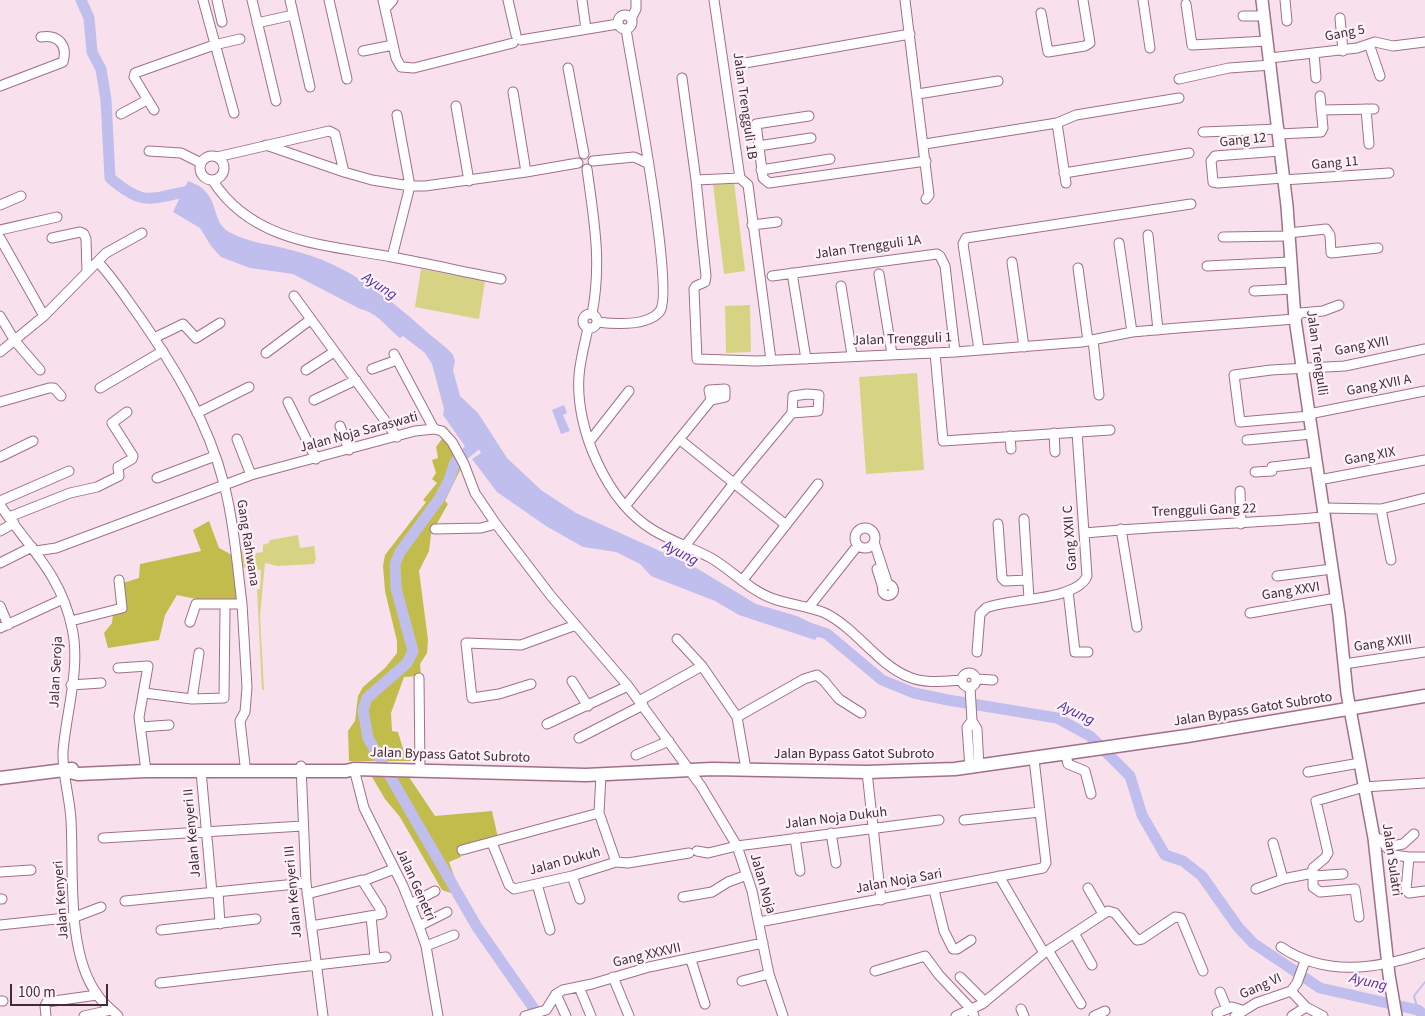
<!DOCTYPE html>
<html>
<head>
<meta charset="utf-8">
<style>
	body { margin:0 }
	#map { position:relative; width:1425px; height:1016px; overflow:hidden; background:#f8e1ec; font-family:"Source Sans 3",sans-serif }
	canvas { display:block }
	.scale { position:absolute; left:10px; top:984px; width:98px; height:22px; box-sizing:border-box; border:2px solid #402b36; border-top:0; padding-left:6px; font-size:15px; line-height:18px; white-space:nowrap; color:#402b36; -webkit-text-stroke:4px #fef2f7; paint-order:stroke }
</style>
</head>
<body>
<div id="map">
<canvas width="1425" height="1016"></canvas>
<div class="scale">100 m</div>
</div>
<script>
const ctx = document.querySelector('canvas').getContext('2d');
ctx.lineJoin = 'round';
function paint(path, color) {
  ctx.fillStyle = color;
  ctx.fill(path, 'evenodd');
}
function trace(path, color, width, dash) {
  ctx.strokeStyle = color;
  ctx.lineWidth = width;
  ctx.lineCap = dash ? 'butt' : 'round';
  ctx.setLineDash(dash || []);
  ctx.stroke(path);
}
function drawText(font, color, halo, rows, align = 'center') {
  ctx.font = font + ' "Source Sans 3",sans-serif';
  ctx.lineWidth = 4.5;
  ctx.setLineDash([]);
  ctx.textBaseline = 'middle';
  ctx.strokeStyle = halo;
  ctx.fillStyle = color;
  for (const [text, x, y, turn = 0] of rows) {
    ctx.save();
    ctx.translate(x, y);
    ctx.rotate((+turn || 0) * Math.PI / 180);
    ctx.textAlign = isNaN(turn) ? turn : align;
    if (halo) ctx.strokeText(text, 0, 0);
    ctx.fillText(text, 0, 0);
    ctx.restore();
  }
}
paint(new Path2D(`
	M734 182 745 271 724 274 713 185Z
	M421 269 485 281 479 319 415 307Z
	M750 305 751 352 726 353 725 306Z
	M917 373 924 470 866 474 859 377Z
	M298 535 300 548 314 546 316 559 314 564 278 566 265 563 260 616 264 690H262L257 589H260L261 570 239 567V550L256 555V553L263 552V545L269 543 270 540Z`), '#d6d484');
paint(new Path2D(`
	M444 436 462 466 445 501 448 504 431 534 429 551 419 571 428 640 427 653 420 664 421 676 404 677 391 713 392 731 398 732 404 752 415 751V761H349L348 731 355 721 358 696 363 687 385 668 397 653V641L385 591 383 566 385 555 426 502 423 500 437 483 432 479 436 473 432 460 438 458 436 447Z
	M209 521 219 548 232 555 237 600 206 601 177 595 165 615 159 640 108 648 104 633 112 623 113 614 127 608 123 583 139 578 140 564 201 551 193 530Z
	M372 777H409L435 816 492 811 498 838 459 848 461 857 449 862 459 890 451 893 442 890 400 817 385 799Z`), '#c1bc4b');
paint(new Path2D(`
	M188 181C223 193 208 219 229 232 251 244 272 244 295 251 347 264 388 297 427 332 436 340 446 346 453 355L455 361 453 370 460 396 478 413 507 458 541 490 576 513 693 566 756 604 797 616 823 629 815 640 739 615 715 601 651 576 640 564 616 552 583 547 546 526 497 492 472 459 481 453 478 448 468 454 464 445 443 415 444 409 432 364 425 353 403 336 400 338C387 328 377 312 360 309L293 274 250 268 221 257 211 246 200 228 173 212Z
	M564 405 567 413 563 415 570 431 561 434 552 410Z`), '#c0beed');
trace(new Path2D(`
	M1418 1010 1414 996 1425 982`), '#c0beed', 2);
trace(new Path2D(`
	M81 0 89 18 92 52 101 69 106 100 110 178C146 209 152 197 195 190L197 192
	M478 443 455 462 449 480 439 499 400 552 395 564 396 588 413 651 407 663 367 698 363 710 368 738 477 927 539 1016
	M806 627 827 634 882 680 914 693 948 700 1057 718 1090 736 1130 776 1142 815 1165 855 1183 861 1202 876 1238 927 1253 943 1320 988 1418 1010 1425 1016`), '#c0beed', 11);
const minor = new Path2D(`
	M203 0 234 113
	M217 0 222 22
	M252 0 276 101
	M290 0 310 87
	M329 0 347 79
	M383 0 396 58 401 67 414 68 513 43
	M508 0 516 35
	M582 0 586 29
	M714 0 740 178 748 185 771 360
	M905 0 929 195 926 199
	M1143 0 1150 48
	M1285 0 1287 21
	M1186 4 1192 45 1267 41
	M385 9 393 0
	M1041 13 1048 52 1085 46 1090 43 1083 0
	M618 22a7 7 0 1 1 14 0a7 7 0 1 1-14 0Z
	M1243 16H1264
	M1340 18 1343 51
	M631 19 636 9V0
	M257 23 293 15
	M521 40 618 24
	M1369 44 1380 76
	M363 51 393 45
	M1314 53 1316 78
	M1270 58 1357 48 1375 42 1393 46 1425 42
	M745 63 910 34
	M568 68 584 154
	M682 78 696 180 706 276 705 282 696 286 694 289 697 359 757 361 955 352 1082 342 1132 332 1178 328 1295 319 1300 313 1323 311 1339 305
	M1179 79 1229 68 1271 65
	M0 86 63 62C68 45 58 34 41 37
	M513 92 526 172
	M918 94 998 81
	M456 106 469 181
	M1366 109 1369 144
	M154 110 134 77 135 73 214 45 240 39
	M1321 110 1374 109
	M121 114 147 100
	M809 116 756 124 763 178 769 183 926 161
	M1057 123 1066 183
	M1203 132 1279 129
	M1279 134 1321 132 1323 128 1320 96
	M925 144 1057 123 1076 115 1179 98
	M266 145 344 172
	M758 146 811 138
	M149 151 181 153 201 163
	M1280 151 1215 156 1211 161 1213 182 1218 183 1283 178
	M200 168a12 12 0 1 1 24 0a12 12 0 1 1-24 0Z
	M217 157 329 131 335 134 344 172 372 180 410 186H425L526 172 578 163
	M593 161 634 157 647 163
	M587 169C594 221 602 262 592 314
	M761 170 830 159
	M1064 173 1189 153
	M696 180 740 178
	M1283 180 1389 173
	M213 181C253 243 326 245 392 257 429 264 465 272 501 279
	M0 205 21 196
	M752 225 777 222
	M0 230 57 217
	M1288 233 1326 229 1330 235 1331 253 1378 248
	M1148 235 1158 330
	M1223 237 1288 236
	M0 238 44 316
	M52 238 80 232 84 234 86 239 87 272
	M1119 243 1132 332
	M392 257 410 186 397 115
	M98 262C113 278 126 298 139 316 175 368 208 422 224 484 234 523 237 564 242 604H196L190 622
	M1012 262 1024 347
	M1207 266 1290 262
	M1078 268 1088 341
	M792 273 806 359
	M879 274 892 354
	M772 276 937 254 940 256 945 266 955 352
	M841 286 852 355
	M1254 291 1293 289
	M294 296 397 437
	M583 321a7 7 0 1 1 14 0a7 7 0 1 1-14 0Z
	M0 316 15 341 40 370
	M597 322C614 324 648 327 660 311 675 291 632 68 626 29
	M588 328C585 343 580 360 579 376 575 429 607 502 653 530 671 541 692 548 711 558 732 570 750 591 774 599 791 605 809 606 825 613 857 629 878 665 909 677 925 684 945 681 962 680
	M154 338 183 324 196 338 220 323
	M1093 340 1099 395
	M979 350 963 244 966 238 1191 204
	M0 352 44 316 106 253 142 233
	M266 353 310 320
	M935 353 943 441 1110 430
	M394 354 434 429
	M372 369 397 360
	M306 370 334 352
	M100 388 163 351
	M807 394 819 395 818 411 792 413 793 396Z
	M314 400 356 380
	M0 402 49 388H54L61 396
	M288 402 316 459
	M197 413 249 387
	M1309 414 1425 391
	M1310 416 1240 422 1234 375 1271 370 1345 366 1425 349
	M340 426 349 450
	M1054 433 1055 452
	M1010 436 1011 449
	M237 439 251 475
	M679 439 786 525
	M1247 440 1312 434
	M589 442 629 391
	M0 457 33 441
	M1255 472 1272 471V467L1316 462
	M157 478 215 456
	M1319 480 1425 460
	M1240 491 1241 524
	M0 501 69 471
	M0 505C29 548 61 574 72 628 81 668 66 712 63 752 62 774 70 798 71 820 74 871 66 952 97 994 102 1003 111 1009 118 1016
	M626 505 711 400 725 397V389L709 390 711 400
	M1323 508 1381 509 1425 498
	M1381 509 1391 560
	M9 517 70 493 97 487 119 476 118 467 132 459 133 456 112 423 127 412
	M1024 519 1029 599
	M998 524 1002 578 1005 581 1028 580
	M855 538a10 10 0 1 1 20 0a10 10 0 1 1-20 0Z
	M435 529 481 528 496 524
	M1121 529 1137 627
	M0 531 14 523
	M1085 533C1164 525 1245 524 1324 517
	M874 542 888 585
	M685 546 734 483 792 413
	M36 551 56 548 251 475 415 431 434 429 442 431 452 442 464 464 475 493 496 524 551 596 628 686 701 786 737 846 752 891 769 974 783 1016
	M0 563 32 547
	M877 569 883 588
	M1277 576 1332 569
	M742 581 818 484
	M882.5 590a5.5 5.5 0 1 1 11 0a5.5 5.5 0 1 1-11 0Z
	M1068 591 1075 652H1088
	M242 604 247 687 245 712 240 721 245 765
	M0 606 8 625
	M809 607 858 545
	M1250 613 1336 598
	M71 621 122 608 119 580
	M0 628 63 599
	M677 639 702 666 737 717 746 769
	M977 652 980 614 986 608C1009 598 1077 601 1087 576L1077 432
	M1344 664 1425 652
	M118 668 148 666 139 717 146 771
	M962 680a7 7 0 1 1 14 0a7 7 0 1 1-14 0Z
	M419 678 420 770
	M976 679 993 680
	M572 681 588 706
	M531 684 499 694 472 698 466 643 521 645 576 625
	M71 685 101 683
	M970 687 972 721
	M144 693 192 699 224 698 225 610
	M192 699 199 653
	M639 701 702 666
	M737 717 804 679 817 675 824 681 839 699 861 713
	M547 724 628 686
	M141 727 169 725
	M579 738 643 705
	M1066 754 1068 764 1085 771 1091 794
	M636 755 669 741
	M301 766 306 883 323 1016
	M970 768 967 727 972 721 977 729 979 767
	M354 769 364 808 403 886 419 926 426 946 438 1016
	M201 771 212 893
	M867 772 881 900
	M1308 772 1360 763
	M601 775 599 813 616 862
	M964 820 1040 812
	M831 833 836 863
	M103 838 303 826
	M795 838 800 871
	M1374 838 1380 839 1393 855 1409 857
	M492 843 509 885 514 889 572 876 616 862 628 863 689 853
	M1273 843 1283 879
	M1386 847 1403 844 1414 834
	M462 850 599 813
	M697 851 708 853 737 846 939 820
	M1425 857H1409L1406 890 1409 893 1425 891
	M0 872 31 870
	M572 876 580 899
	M999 876 1044 953
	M1314 876 1343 874
	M363 881 394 869
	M537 884 550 930
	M1088 888 1103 914
	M1256 889 1283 879 1313 873
	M934 890 944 931 953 949H957L971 940
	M218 892 220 924
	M307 894 362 880 381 910 382 914 311 926
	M683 897 712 892 728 882 747 875
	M0 899H2
	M125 901 306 883
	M410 904 435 891
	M371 916 375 958
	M1359 917 1355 889 1320 892 1313 887V868L1325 858 1328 853 1316 801 1364 787 1425 783
	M759 922 1043 868 1046 863 1034 759
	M0 925 75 917 101 907
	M419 926 447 912
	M161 930 256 919
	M1074 933 1092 965
	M426 946 454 935
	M1281 947C1325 977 1377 969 1425 953
	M1048 950 1081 1004
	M691 960 705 1004
	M875 971 925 956 939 975 972 1010 974 1016
	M613 977 629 1016
	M960 977 985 1002
	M742 981 769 974
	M160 983 386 957
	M579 987 591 1016
	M1291 991 1306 1007 1323 1016
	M1220 992 1227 1009
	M556 994 566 1016
	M0 1001H3
	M1021 1009 1024 1016
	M1217 1013 1232 1007 1242 1010
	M46 1016 45 1006 47 1002 97 995
	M84 1016 111 1010
	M525 1016 546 1010 556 994 563 990 592 984 649 967 763 943
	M956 1016 982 1004 1044 953 1108 911 1115 913 1137 940 1142 939 1175 917 1181 918 1203 971
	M1094 1016 1105 1011
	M1235 1016 1256 1003 1291 991 1297 983 1305 961
	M1292 1016 1306 1007`);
const major = new Path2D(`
	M1262 0 1287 206 1295 319 1339 615 1347 693 1374 838 1389 975 1396 1016`);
const highway = new Path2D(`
	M65 771 78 774 146 771H346L354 769 586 775 712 769 867 772 955 769 1187 736 1425 696
	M0 778 72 769`);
trace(minor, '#a16f89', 11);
trace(major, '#a16f89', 14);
trace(highway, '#a16f89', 15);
trace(minor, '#fff', 9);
trace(major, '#fff', 11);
trace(highway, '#fff', 12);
drawText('14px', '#402b36', '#fef2f7', [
	["Gang 5",1345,34,-11],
	["Jalan Trengguli 1B",744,106,82],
	["Gang 12",1243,141,-6],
	["Gang 11",1335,164,-5],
	["Jalan Trengguli 1A",868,248,-8],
	["Jalan Trengguli 1",902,340,-2],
	["Gang XVII",1362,347,-11],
	["Jalan Trengulli",1316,353,82],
	["Gang XVII A",1379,386,-11],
	["Jalan Noja Saraswati",359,433,-15],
	["Gang XIX",1370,457,-10],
	["Trengguli Gang 22",1204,511,-2],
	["Gang XXII C",1071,538,-94],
	["Gang Rahwana",247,543,81],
	["Gang XXVI",1291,592,-9],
	["Gang XXIII",1383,644,-8],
	["Jalan Seroja",57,672,-87],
	["Jalan Bypass Gatot Subroto",1253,710,-9],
	["Jalan Bypass Gatot Subroto",854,755],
	["Jalan Bypass Gatot Subroto",450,756,2],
	["Jalan Noja Dukuh",836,819,-7],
	["Jalan Kenyeri II",193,833,-95],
	["Jalan Sulatri",1391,860,82],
	["Jalan Dukuh",565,862,-15],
	["Jalan Noja Sari",899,882,-10],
	["Jalan Noja",762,884,74],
	["Jalan Genetri",415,885,66],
	["Jalan Kenyeri III",294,892,-95],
	["Jalan Kenyeri",62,900,-94],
	["Gang XXXVII",647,956,-13],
	["Gang VI",1261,987,-24]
]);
drawText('italic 15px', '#4f2cb3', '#fef2f7', [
	["Ayung",379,287,33],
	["Ayung",680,554,27],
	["Ayung",1076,714,26],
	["Ayung",1368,983,13]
]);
</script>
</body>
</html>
